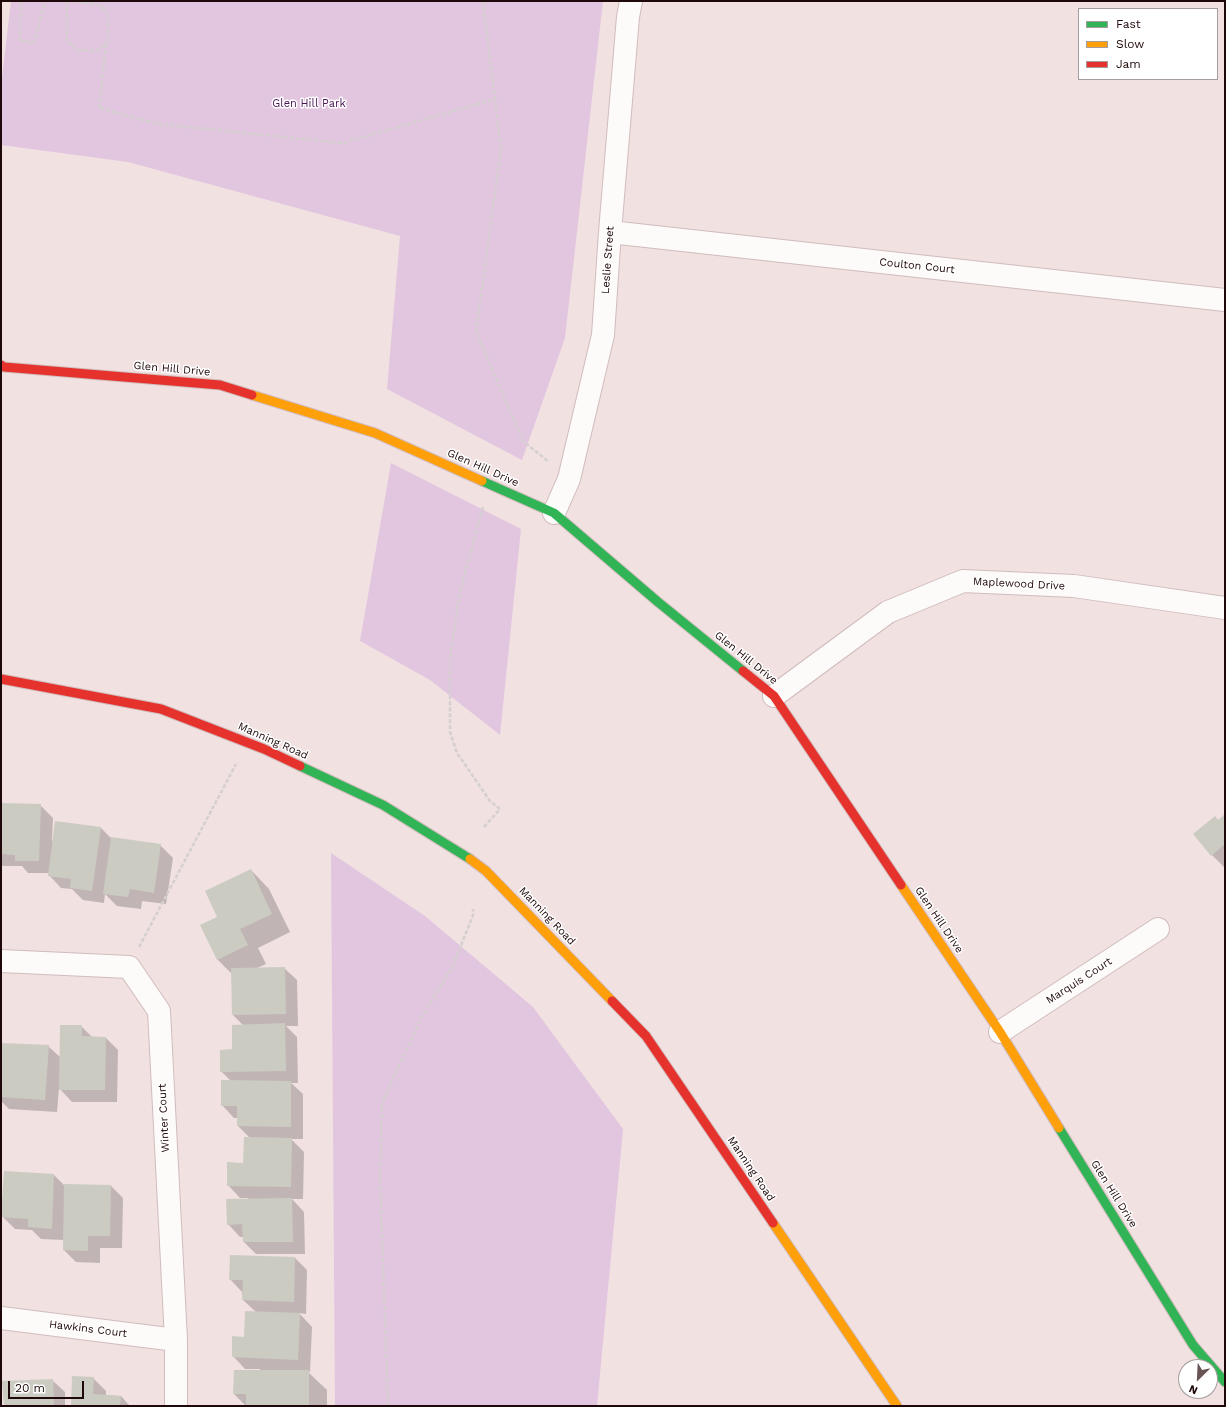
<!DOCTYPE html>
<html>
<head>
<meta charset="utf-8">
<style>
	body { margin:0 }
	#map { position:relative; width:1226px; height:1407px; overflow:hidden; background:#f1e1e1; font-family:"Work Sans",sans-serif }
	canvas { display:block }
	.frame { position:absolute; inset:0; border:2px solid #1f0809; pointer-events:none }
	.legend { position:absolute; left:1078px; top:8px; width:140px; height:72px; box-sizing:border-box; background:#fff; border:1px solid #a59c9d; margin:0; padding:5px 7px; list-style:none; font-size:12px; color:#1f0809 }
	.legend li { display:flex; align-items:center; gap:8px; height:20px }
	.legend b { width:20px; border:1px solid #a59c9d }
	.north { position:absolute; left:1178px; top:1359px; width:40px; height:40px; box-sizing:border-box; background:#fff; border:1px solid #a59c9d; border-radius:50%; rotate:204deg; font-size:11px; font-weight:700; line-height:16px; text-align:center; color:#1f0809 }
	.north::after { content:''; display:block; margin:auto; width:14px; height:18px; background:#685455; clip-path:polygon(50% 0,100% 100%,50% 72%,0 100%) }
	.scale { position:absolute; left:8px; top:1381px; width:76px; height:18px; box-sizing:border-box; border:2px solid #1f0809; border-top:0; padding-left:5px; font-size:12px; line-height:14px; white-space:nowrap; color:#1f0809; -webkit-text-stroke:3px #fff; paint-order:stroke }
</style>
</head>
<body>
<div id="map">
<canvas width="1226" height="1407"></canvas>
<div class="frame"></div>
<ul class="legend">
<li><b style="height:5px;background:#30b455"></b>Fast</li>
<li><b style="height:5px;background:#ff9f0a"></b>Slow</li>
<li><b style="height:5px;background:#e5322d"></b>Jam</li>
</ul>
<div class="north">N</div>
<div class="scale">20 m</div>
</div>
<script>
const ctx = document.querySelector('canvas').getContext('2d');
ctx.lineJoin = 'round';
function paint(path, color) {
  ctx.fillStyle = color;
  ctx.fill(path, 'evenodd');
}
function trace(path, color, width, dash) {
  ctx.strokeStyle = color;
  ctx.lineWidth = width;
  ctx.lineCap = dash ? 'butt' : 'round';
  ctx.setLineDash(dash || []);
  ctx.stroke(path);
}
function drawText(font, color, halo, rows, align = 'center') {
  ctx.font = font + ' "Work Sans",sans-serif';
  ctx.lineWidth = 3;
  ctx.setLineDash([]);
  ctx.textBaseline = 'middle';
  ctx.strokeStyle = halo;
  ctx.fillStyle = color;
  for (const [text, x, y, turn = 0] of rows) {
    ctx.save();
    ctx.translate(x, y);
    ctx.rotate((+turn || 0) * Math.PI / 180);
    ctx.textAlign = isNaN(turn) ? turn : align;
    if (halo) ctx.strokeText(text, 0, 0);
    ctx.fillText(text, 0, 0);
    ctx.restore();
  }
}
paint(new Path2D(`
	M11 1H603L565 338 522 460 387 389 400 236 128 162 1 145V86Z
	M391 463 521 529 500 735 430 680 360 641Z
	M331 853 425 916 533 1007 623 1129 597 1406H335Z`), '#e2c6e0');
paint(new Path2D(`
	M1 804 40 805 53 818 52 841 101 828 111 838 160 845 173 858 166 904 142 901 141 909 117 906 105 894 104 903 83 900 72 889 61 888 49 875V873H28L22 866H3L1 864Z
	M1225 815V867H1224L1212 855 1218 821Z
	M251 870 269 889 290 932 258 948 266 964 257 968H284L297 980 298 1026H286L297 1037 298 1083H291L303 1094V1139H291L304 1152 303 1199H292L304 1212 305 1254H256L244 1242V1237H240L228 1224 248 1200V1198H240L228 1185 244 1164 250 1138 238 1126V1118H234L222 1105 231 1081 221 1071 233 1050 243 1025 233 1015 232 974 218 960 201 926 218 918Z
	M81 1026 92 1037 106 1038 118 1050 117 1102H72L59 1088 57 1112 9 1109 1 1101V1044L48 1046 61 1058Z
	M54 1175 64 1185 111 1186 123 1198 122 1248H100V1263L76 1262 64 1250V1240L41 1239 32 1230 15 1229 2 1216Z
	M295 1258 307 1270 306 1314 299 1313 312 1327 310 1372H308L327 1390V1406H246L234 1394 235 1371H260V1369H245L233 1356 245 1338 256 1312 243 1300 242 1292 230 1279Z
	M93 1378 106 1391V1395L121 1396 130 1406H72Z
	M52 1380 65 1392V1406H5Z`), '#0003');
paint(new Path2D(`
	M1 803 41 804 39 861H15V855L1 854Z
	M1225 814V844L1211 856 1193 834 1215 816 1218 820Z
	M55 821 101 827 92 891 70 888 71 879 48 876Z
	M111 837 161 844 154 893 130 889 128 897 103 894Z
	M251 869 272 914 240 929 248 945 217 960 200 925 217 917 205 891Z
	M285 967 286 1014 232 1015 231 968Z
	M285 1023 286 1071 220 1072V1050L232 1049V1025Z
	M60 1025H82V1036L106 1037 105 1090H59Z
	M1 1043 49 1045 45 1100 1 1097Z
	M221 1080 291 1081V1127L237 1126V1106H221Z
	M244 1137 292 1138 291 1187 227 1186V1162L243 1163Z
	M4 1171 54 1174 52 1229 28 1227V1219L1 1217Z
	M64 1184 111 1185 110 1236H88V1251L63 1250Z
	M292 1198 293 1242H243L242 1224 227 1225 226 1199Z
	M230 1255 295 1257 294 1302 242 1300 243 1280H229Z
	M245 1311 300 1313 298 1360 232 1357V1336L244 1337Z
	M234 1370H309V1406H246V1394H233Z
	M72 1376 94 1377 93 1394 121 1396 120 1406H71Z
	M53 1379 54 1406H4L2 1381Z`), '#cbcbc2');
const street = new Path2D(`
	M610 232 1225 300
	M554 513 569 479 603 335 610 232 628 17 631 1
	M774 696 888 612 963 581 1074 586 1225 608
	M1 961 129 967 159 1011 176 1340V1406
	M1000 1032 1158 929
	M1 1318 176 1340`);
const fast = new Path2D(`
	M482 481 554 513 658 602 743 671
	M300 766 383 805 470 859
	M1059 1128 1193 1345 1225 1382`);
const slow = new Path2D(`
	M252 395 375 433 482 481
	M470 859 486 871 612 1001
	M901 885 1000 1032 1059 1128
	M773 1223 897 1406`);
const jam = new Path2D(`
	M1 365 4 367 220 385 252 395
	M743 671 774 696 901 885
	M1 679 161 709 264 749 300 766
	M612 1001 646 1036 773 1223`);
trace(street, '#d1bcbd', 24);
trace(fast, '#d1bcbd', 11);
trace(slow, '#d1bcbd', 11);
trace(jam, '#d1bcbd', 11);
trace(new Path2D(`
	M21 1 20 41 34 43 45 1
	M67 1V40L77 50 97 51 106 44C108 33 113 13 100 6 94 3 79 2 72 1
	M483 1 501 149 476 332 523 441 549 462
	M106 44 99 108 158 124 343 143 495 99
	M483 507 460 591 450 659V732L457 753 490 801 500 809 484 827
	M139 947 236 764
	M388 1406 380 1178 382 1103 421 1018 453 966 473 915V909`), '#d5cfcf', 2.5, [4, 2]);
trace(street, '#fdfafa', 22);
trace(fast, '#30b455', 9);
trace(slow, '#ff9f0a', 9);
trace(jam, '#e5322d', 9);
drawText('11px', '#491457', '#fff', [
	["Glen Hill Park",309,104]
]);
drawText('11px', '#1f0809', '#fff', [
	["Leslie Street",608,260,-86],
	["Coulton Court",917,266,6],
	["Glen Hill Drive",172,369,5],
	["Glen Hill Drive",483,468,24],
	["Maplewood Drive",1019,584,3],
	["Glen Hill Drive",746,658,39],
	["Manning Road",273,741,24],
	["Manning Road",547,916,46],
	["Glen Hill Drive",939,920,56],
	["Marquis Court",1079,981,-33],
	["Winter Court",164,1118,-93],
	["Manning Road",751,1169,56],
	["Glen Hill Drive",1114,1194,58],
	["Hawkins Court",88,1329,7]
]);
</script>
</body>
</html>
